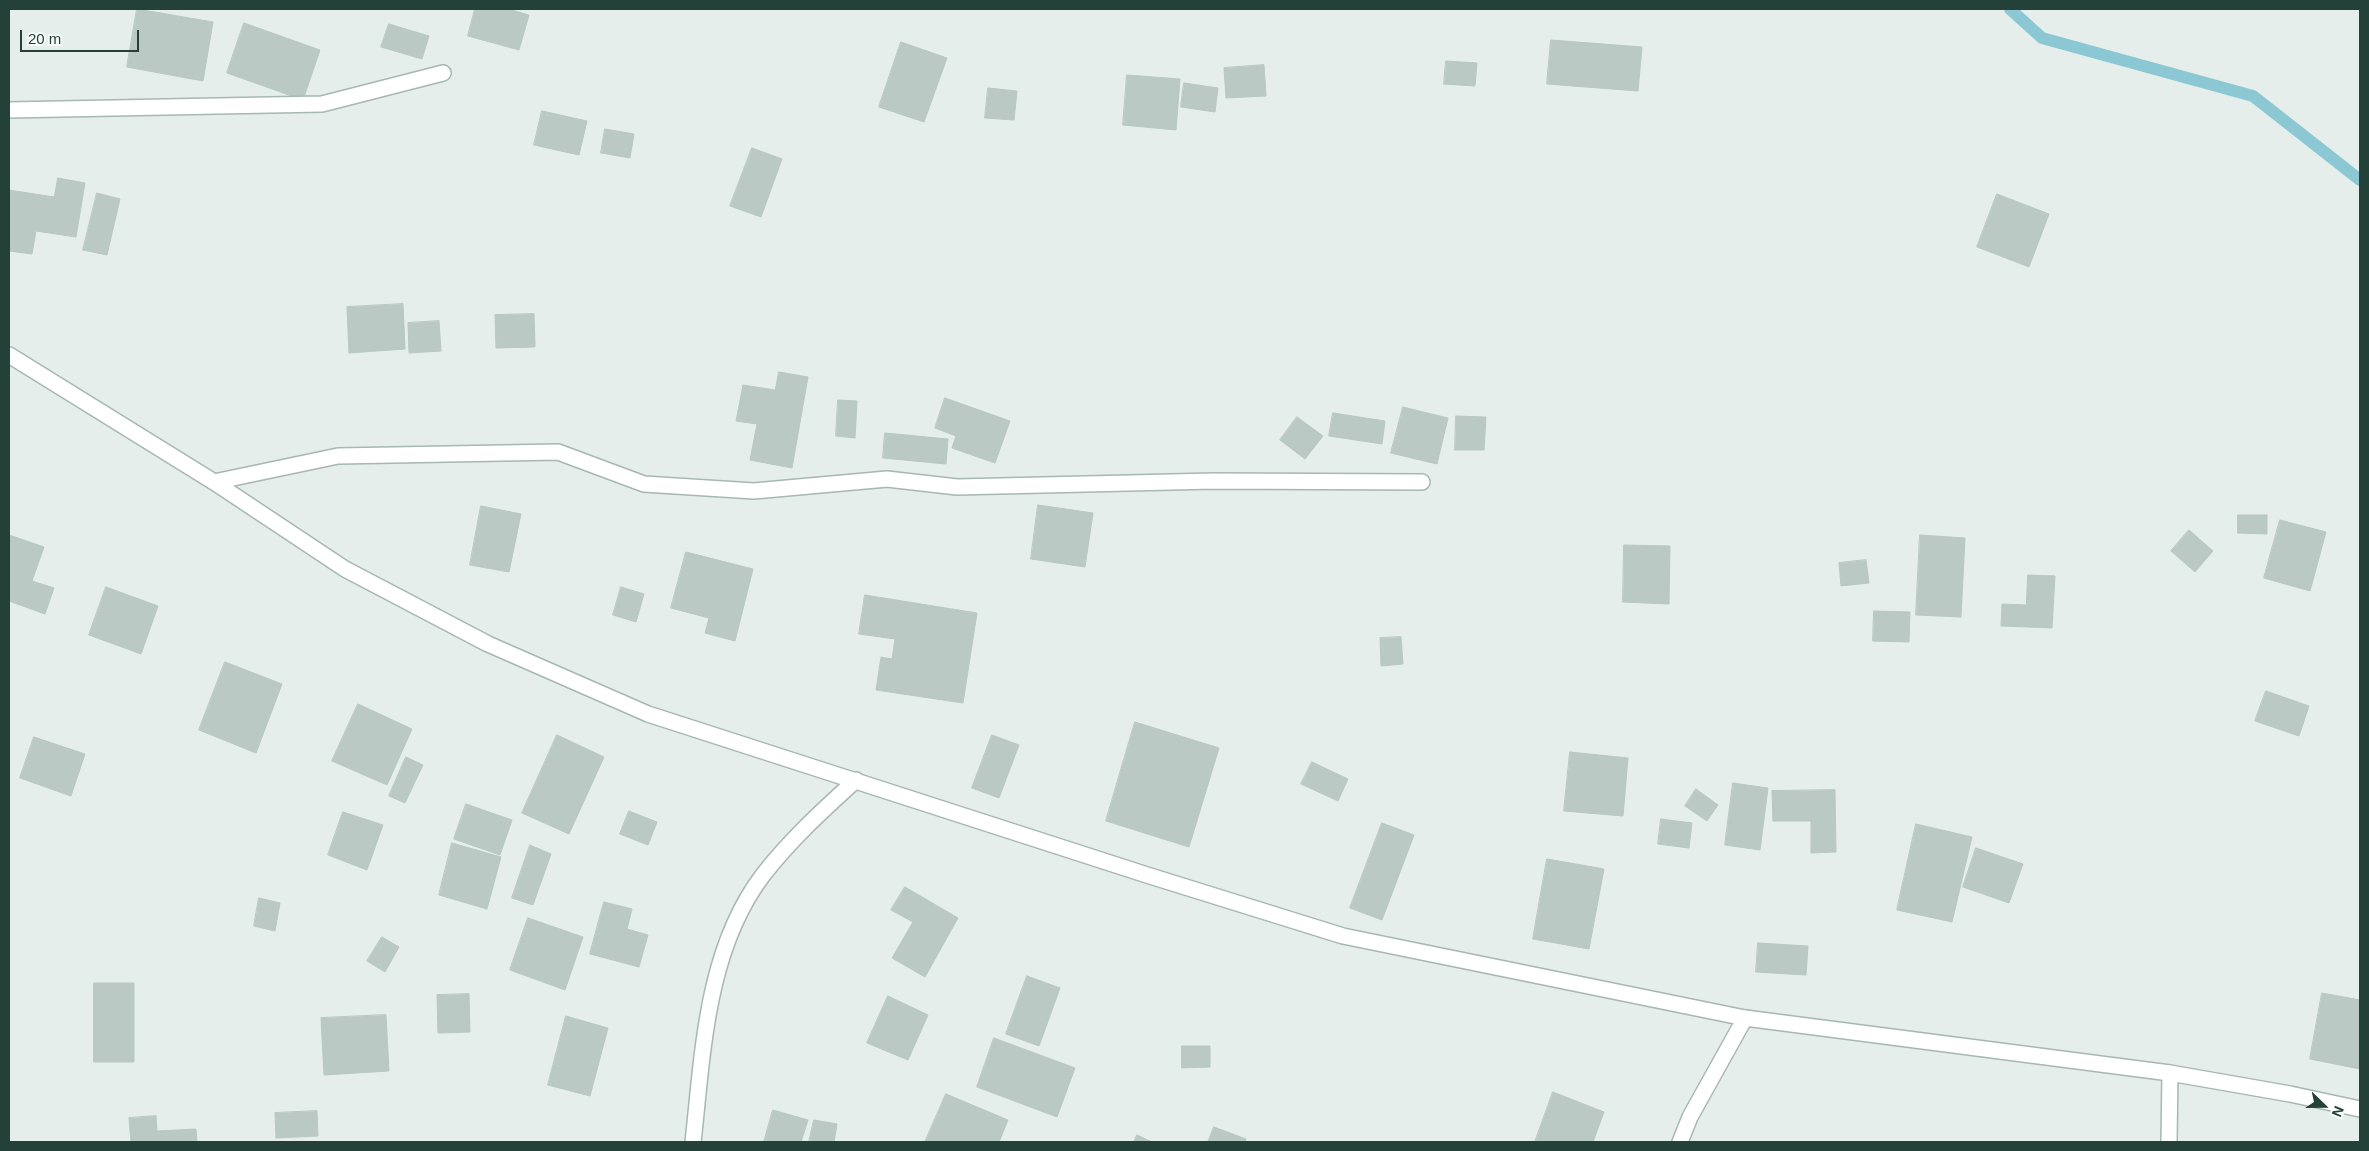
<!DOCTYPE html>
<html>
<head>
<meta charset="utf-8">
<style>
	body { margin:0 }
	#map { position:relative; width:2369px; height:1151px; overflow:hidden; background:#e5eeea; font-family:Helvetica,sans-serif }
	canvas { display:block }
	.frame { position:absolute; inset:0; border:10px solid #234139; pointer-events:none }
	.north { position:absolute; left:2299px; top:1081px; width:50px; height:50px; -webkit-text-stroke:4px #f6faf8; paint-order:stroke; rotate:112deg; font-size:14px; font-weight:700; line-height:20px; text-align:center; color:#234139 }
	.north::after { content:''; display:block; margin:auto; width:18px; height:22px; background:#234139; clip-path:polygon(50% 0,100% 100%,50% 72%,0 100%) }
	.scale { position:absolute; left:20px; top:30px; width:119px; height:22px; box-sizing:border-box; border:2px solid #234139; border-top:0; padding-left:6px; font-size:15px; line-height:18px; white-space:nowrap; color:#234139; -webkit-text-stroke:4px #f6faf8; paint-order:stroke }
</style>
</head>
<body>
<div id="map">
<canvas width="2369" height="1151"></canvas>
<div class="frame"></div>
<div class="north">N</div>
<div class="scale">20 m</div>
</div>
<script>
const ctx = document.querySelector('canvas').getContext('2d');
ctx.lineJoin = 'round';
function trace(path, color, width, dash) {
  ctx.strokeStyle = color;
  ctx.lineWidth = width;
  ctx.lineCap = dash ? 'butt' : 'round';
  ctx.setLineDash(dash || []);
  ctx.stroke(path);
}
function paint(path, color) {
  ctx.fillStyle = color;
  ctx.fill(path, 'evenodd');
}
trace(new Path2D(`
	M2010 9 2042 38 2253 96 2360 180`), '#8cc8d4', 12);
const building = new Path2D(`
	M137 9 213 22 203 81 127 67Z
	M475 9H508L529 15 519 50 468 36Z
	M244 23 320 50 303 100 227 73Z
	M389 24 429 36 422 59 381 47Z
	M1551 40 1642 47 1638 91 1547 84Z
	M901 42 947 58 924 122 879 107Z
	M1446 61 1477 63 1475 86 1444 84Z
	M1264 65 1266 96 1226 98 1224 68Z
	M1127 75 1180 79 1176 130 1123 125Z
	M1184 83 1218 88 1215 112 1181 107Z
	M988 88 1017 91 1014 120 985 118Z
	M542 111 587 121 579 155 534 145Z
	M605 129 634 134 630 158 601 153Z
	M752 148 782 159 761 217 730 206Z
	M58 178 85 183 76 237 36 231 32 254 9 251V190L54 197Z
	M97 193 120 199 107 255 83 250Z
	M1997 194 2049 214 2029 267 1977 247Z
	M403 304 405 349 349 353 347 307Z
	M534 314 535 347 496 348 495 315Z
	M439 321 441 351 409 353 408 323Z
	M779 372 808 377 792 468 750 460 757 424 736 421 743 385 775 390Z
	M945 398 1010 421 995 463 952 448 956 436 935 428Z
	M838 400 857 401 855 438 836 436Z
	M1403 407 1448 418 1437 464 1391 453Z
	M1333 413 1385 421 1382 444 1329 436Z
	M1456 416 1486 417 1484 450H1455Z
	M1297 417 1323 436 1305 459 1280 440Z
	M885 433 948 439 946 464 883 458Z
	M1038 505 1093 513 1085 567 1031 559Z
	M481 506 521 514 509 572 470 565Z
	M2238 515H2267V534L2238 533Z
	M2280 520 2326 532 2310 591 2264 578Z
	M2189 530 2213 551 2195 572 2171 551Z
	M9 535 44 547 32 581 54 588 45 614 9 601Z
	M1920 535 1965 538 1961 617 1916 615Z
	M1624 545 1670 546 1669 604 1623 602Z
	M686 552 753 569 735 641 705 633 709 618 671 608Z
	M1866 560 1869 583 1841 586 1839 563Z
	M2028 575 2055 576 2052 628 2001 626 2002 604 2026 605Z
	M106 587 158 606 141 654 89 635Z
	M621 587 644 594 636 622 613 615Z
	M865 595 977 613 963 703 876 690 881 657 892 659 895 639 859 634Z
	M1874 611 1910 612 1909 642 1873 641Z
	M1401 637 1403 664 1381 666 1380 638Z
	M225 662 282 684 256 753 199 730Z
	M2266 691 2309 706 2299 736 2255 721Z
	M358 704 412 729 387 785 332 761Z
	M1135 722 1219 748 1189 847 1106 821Z
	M557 735 604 757 569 834 522 813Z
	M992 735 1019 745 999 798 972 788Z
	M34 737 85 754 71 796 20 778Z
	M1570 752 1628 758 1623 816 1564 811Z
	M406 757 423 765 405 803 389 796Z
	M1312 762 1348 779 1338 801 1301 784Z
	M1733 783 1768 788 1760 850 1725 845Z
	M1696 789 1718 805 1707 821 1685 806Z
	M1835 790 1836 852 1811 853V821H1773L1772 791Z
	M466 804 512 820 500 855 454 839Z
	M629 811 657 822 648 845 620 834Z
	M343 812 383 825 367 870 328 855Z
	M1661 819 1692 823 1689 848 1658 844Z
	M1382 823 1414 835 1382 920 1350 908Z
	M1916 824 1972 837 1952 922 1897 910Z
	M452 843 501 857 487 909 439 895Z
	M530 845 551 854 533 905 512 898Z
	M1976 848 2023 864 2009 903 1963 887Z
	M1547 859 1604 869 1589 949 1533 939Z
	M905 887 958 918 925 977 892 958 913 922 891 910Z
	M259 898 280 903 275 931 254 926Z
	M604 902 632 909 627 929 648 935 639 967 590 954Z
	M528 918 583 937 565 990 510 970Z
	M382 937 399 947 385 972 367 961Z
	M1758 943 1808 946 1806 975 1756 972Z
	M1027 976 1060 988 1039 1046 1006 1034Z
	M94 983H134V1062H94Z
	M2322 993 2360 1000V1069L2310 1059Z
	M469 994 470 1032 438 1033 437 995Z
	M888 996 928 1015 908 1060 867 1043Z
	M386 1015 389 1071 324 1075 321 1018Z
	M566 1016 608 1028 590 1096 548 1085Z
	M994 1038 1075 1068 1057 1117 977 1087Z
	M1182 1046H1210V1067L1182 1068Z
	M1553 1092 1604 1112 1593 1142H1535Z
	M946 1094 1008 1120 999 1142H925Z
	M773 1110 808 1120 801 1142H764Z
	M317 1111 318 1136 276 1138 275 1113Z
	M156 1116 157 1131 196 1129 197 1142H131L129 1118Z
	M814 1120 837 1124 834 1142H809Z
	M1214 1127 1246 1139 1245 1142H1208Z
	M1137 1135 1152 1142H1134Z`);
paint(building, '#bac9c3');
trace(building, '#b7c8c1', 1);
const minor = new Path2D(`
	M9 110 322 104 443 73
	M214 482 338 456 558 452 644 484 754 491 887 479 957 487 1214 481 1422 482
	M693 1142C703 1052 706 950 763 875 791 839 823 810 856 780
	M1680 1142 1690 1117 1745 1018
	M2169 1142 2170 1073`);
const tertiary = new Path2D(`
	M9 355 214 482 345 569 488 644 648 714 1147 875 1343 936 1745 1018 2170 1073 2290 1094 2360 1109`);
trace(minor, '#a7b7b1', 18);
trace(tertiary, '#a7b7b1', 18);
trace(minor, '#fff', 15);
trace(tertiary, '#fff', 15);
</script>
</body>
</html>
